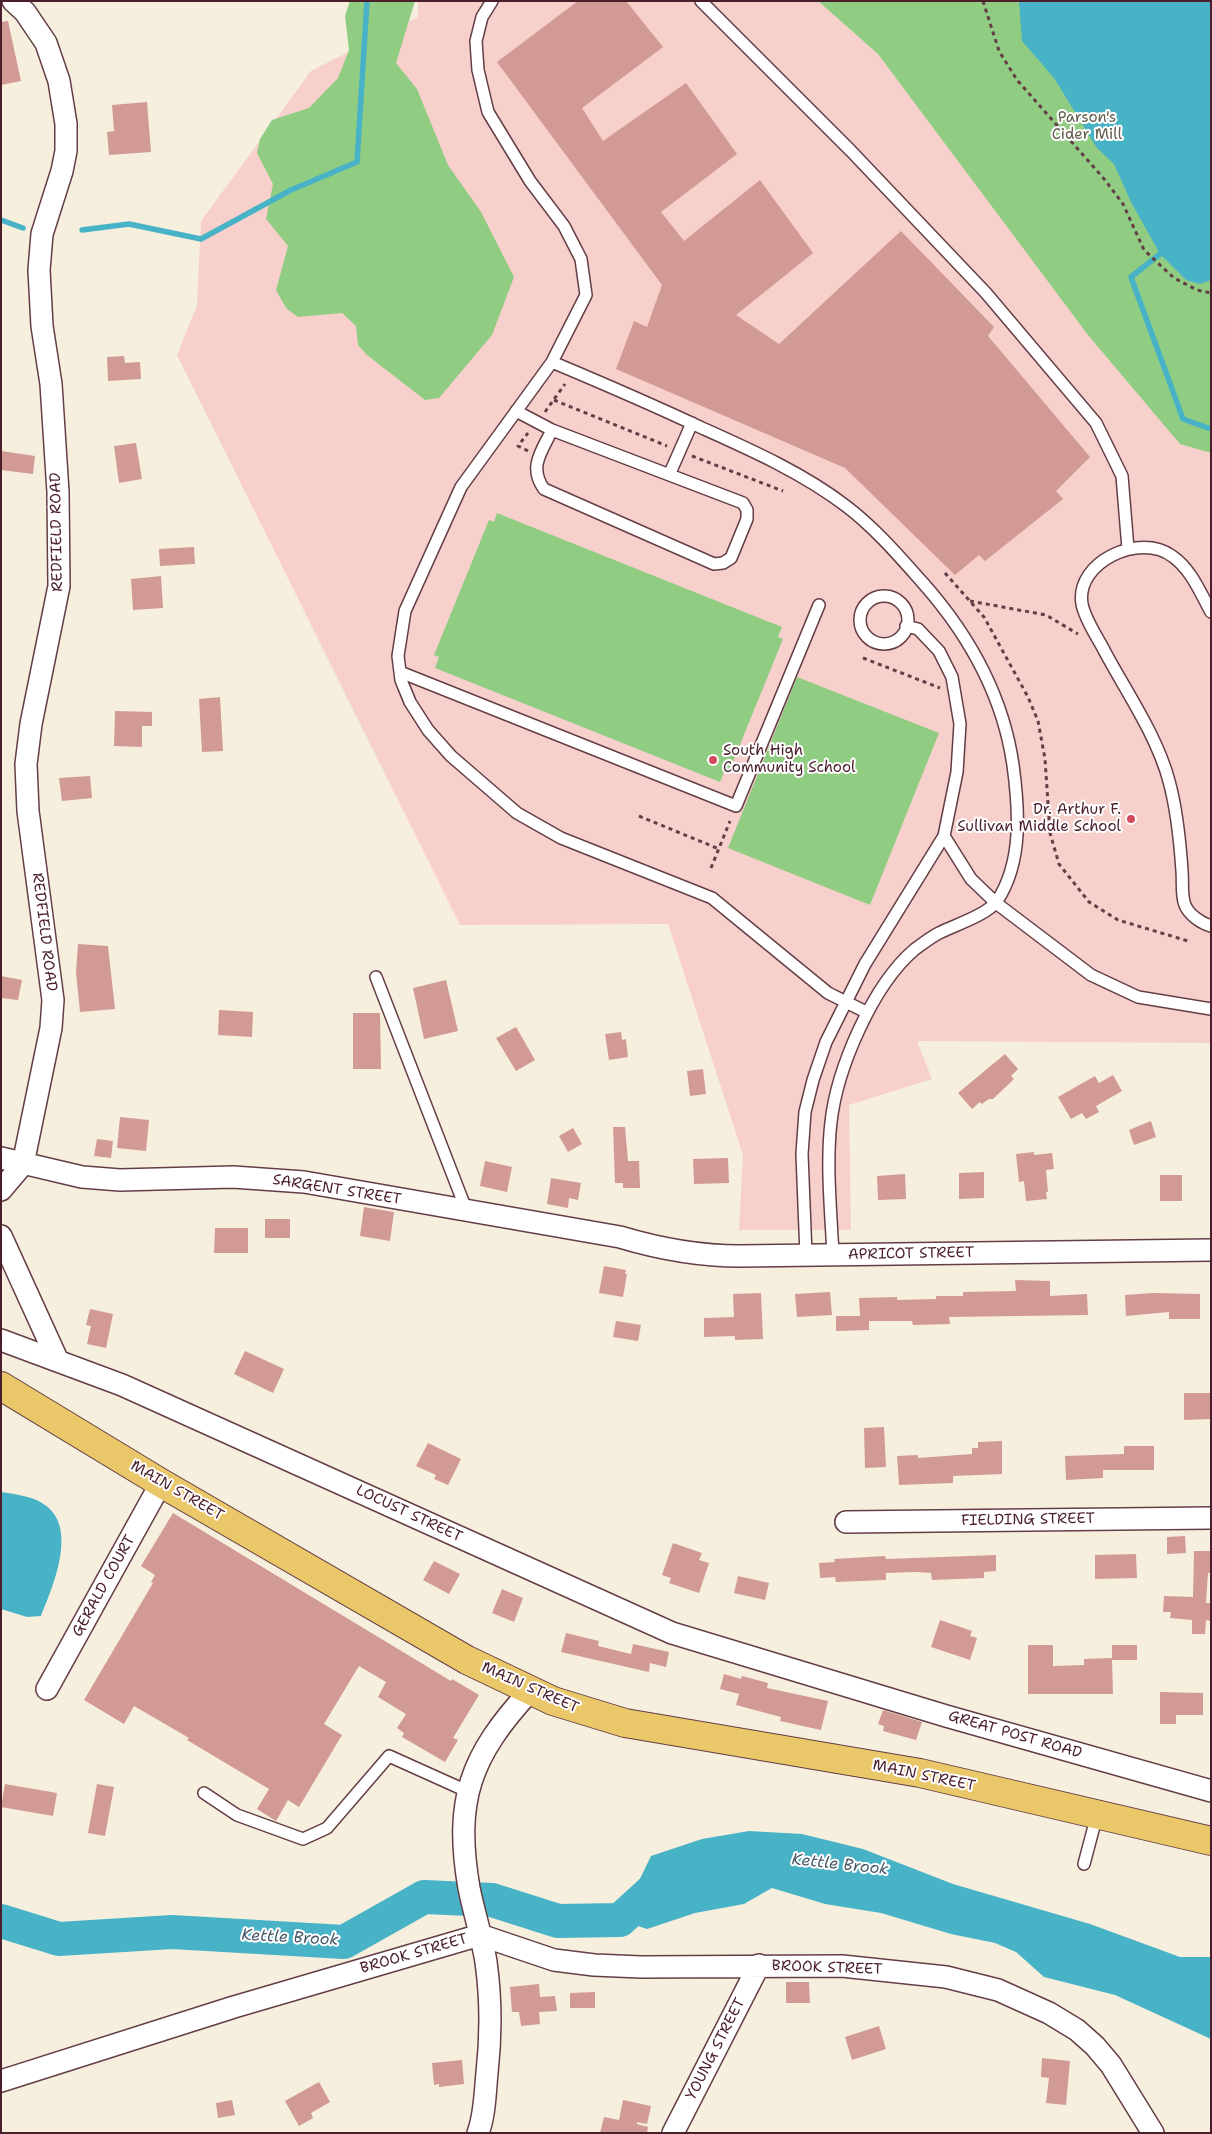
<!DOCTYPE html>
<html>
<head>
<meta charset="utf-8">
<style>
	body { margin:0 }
	#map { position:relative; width:1212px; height:2134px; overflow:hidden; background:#f7efde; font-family:"Shantell Sans",sans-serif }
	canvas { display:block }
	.frame { position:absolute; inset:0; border:2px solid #4a1f2b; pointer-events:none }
</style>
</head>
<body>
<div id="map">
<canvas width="1212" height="2134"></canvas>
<div class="frame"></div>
</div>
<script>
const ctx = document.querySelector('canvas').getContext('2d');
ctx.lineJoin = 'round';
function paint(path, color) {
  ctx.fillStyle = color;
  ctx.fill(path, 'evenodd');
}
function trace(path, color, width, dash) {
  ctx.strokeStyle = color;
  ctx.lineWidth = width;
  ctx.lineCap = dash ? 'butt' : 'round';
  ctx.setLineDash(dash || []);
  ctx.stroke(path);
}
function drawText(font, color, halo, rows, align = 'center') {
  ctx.font = font + ' "Shantell Sans",sans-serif';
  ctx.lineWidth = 4;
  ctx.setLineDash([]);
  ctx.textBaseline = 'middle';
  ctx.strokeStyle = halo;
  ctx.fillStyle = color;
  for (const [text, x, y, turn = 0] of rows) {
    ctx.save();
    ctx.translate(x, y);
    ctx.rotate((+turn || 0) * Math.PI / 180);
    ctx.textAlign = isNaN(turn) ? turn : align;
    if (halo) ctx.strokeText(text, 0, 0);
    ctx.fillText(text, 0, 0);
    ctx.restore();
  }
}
paint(new Path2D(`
	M418 1H818L878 54 1180 444 1211 453V1043L917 1041 932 1079 849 1105 851 1230H739L743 1155 668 924 460 925 177 355 197 305 201 221 311 71 418 17Z`), '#f7d0cb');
paint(new Path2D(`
	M350 1H415L396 63 417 89 448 165 481 212 514 277 492 335 439 398 425 400 367 355 358 345 356 326 342 313 298 317 286 308 276 290 288 246 266 219 273 184 257 153 260 139 272 120 309 108 338 78 349 50 345 16Z
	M818 1H1211V453L1180 444 1088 335 878 54Z
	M497 513 782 627 778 637 783 639 728 774 724 772 720 782 435 668 439 657 434 655 489 520 494 522Z
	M797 677 939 733 870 905 728 848Z`), '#90cd83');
paint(new Path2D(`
	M1019 1H1211V280L1200 284 1186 280 1160 254 1131 202 1114 164 1097 148 1054 78 1022 41Z
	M1 1492C14 1494 31 1496 42 1503 80 1525 53 1586 41 1616L27 1617 1 1609Z
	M749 1831 802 1834 863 1849 953 1884 1090 1924 1180 1957H1211V2039L1115 1995 1044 1977 1016 1952 995 1943 951 1934 881 1913 825 1904 772 1888 744 1904 695 1913 647 1929 620 1920 651 1856 702 1839Z`), '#48b3c6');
trace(new Path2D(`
	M1 220 23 228
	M82 230 129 224 201 239 291 190 357 162 367 1
	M1161 247 1160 254 1131 277 1183 419 1211 429`), '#48b3c6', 5.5);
trace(new Path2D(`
	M1 1921 59 1939 172 1932 344 1942 424 1897 492 1900 558 1921 620 1920 655 1888`), '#48b3c6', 34);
paint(new Path2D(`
	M578 1H626L663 47 582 108 603 141 686 83 737 154 661 212 684 241 760 180 813 253 736 315 779 344 901 231 994 327 988 336 1090 457 1056 491 1063 499 985 561 979 555 955 575 845 468 616 369 634 321 647 327 662 285 497 62Z
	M8 21 21 81 1 85V22Z
	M147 102 151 152 109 155 107 132 114 131 112 105Z
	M124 356 125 363 140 362 141 379 108 381 107 357Z
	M136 443 142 479 119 483 114 446Z
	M1 451 35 456 33 474 1 470Z
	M194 547 195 564 160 566 159 549Z
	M161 576 163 608 133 610 131 579Z
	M220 697 223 751 202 752 199 699Z
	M115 711 152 712V726H142V747L114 746Z
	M90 776 92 798 62 801 59 778Z
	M78 944 108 946 115 1009 80 1012 76 972Z
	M1 976 22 980 18 1000 1 998Z
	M446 980 458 1031 424 1039 413 988Z
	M219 1010 253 1012 252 1037 218 1035Z
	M353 1013H380L381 1069H353Z
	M516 1027 535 1060 516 1071 496 1038Z
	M621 1032 622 1040 626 1039 628 1057 609 1060 605 1034Z
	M1005 1054 1018 1069 1011 1076 1014 1079 993 1099H989L982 1104 980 1102 972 1109 958 1093Z
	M703 1069 706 1094 690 1096 687 1071Z
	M1113 1075 1122 1091 1096 1106 1099 1112 1086 1119 1082 1113 1071 1119 1058 1097 1095 1076 1099 1083Z
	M120 1117 149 1120 146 1151 117 1148Z
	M1151 1121 1156 1137 1134 1145 1129 1130Z
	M613 1127H625L628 1161H639L640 1188H623V1183H615Z
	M573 1128 582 1144 568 1152 559 1136Z
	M97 1139 113 1141 111 1158 94 1156Z
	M1034 1152V1155L1052 1153 1054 1169 1046 1170 1048 1192H1046L1047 1199 1026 1201 1024 1181 1019 1182 1016 1154Z
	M728 1158 729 1183 694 1184 693 1159Z
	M485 1161 512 1167 507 1192 480 1186Z
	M984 1172V1198L959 1199V1173Z
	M905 1174 906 1199 878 1200 877 1176Z
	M1160 1175H1182V1201H1160Z
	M551 1178 581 1183 578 1200 569 1198 568 1208 547 1204Z
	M364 1207 394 1212 390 1241 360 1236Z
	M265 1219H290V1238H265Z
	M215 1228H248V1253H214Z
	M604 1266 626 1270 625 1274H627L623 1297 599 1293Z
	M1015 1280 1050 1281V1296L1087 1294 1088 1315 949 1317 950 1324 913 1325 912 1321H869V1330L836 1331V1316H860L859 1298 897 1297V1300L936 1299V1296H963V1292L1016 1291Z
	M830 1292 832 1315 797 1317 795 1294Z
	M761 1293 763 1339 735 1340V1336L704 1337V1318L734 1317 733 1294Z
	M1153 1293 1200 1294V1319H1169V1312L1126 1316 1125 1295Z
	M90 1309 113 1314 106 1348 87 1344 91 1326 86 1325Z
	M616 1321 641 1325 638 1341 613 1337Z
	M245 1351 284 1369 273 1393 234 1374Z
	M1184 1393H1211V1419L1184 1420Z
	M884 1427 886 1467 865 1468 864 1428Z
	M1002 1441V1474L953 1476V1483L899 1485 897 1456 918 1455V1458L972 1454V1448H978V1442Z
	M428 1443 461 1459 448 1485 434 1479 436 1475 416 1466Z
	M1124 1446H1154V1470H1103V1478L1066 1480 1065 1456 1124 1454Z
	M173 1513 451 1681 452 1679 479 1695 453 1738 458 1740 445 1762 402 1737 404 1733 397 1728 406 1714 378 1697 386 1682 359 1666 324 1724 342 1735 299 1807 288 1800 276 1821 257 1809 269 1789 187 1740 189 1738 134 1706 124 1724 84 1700 153 1583 151 1582 155 1575 141 1566Z
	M1185 1536 1186 1553 1167 1554V1537Z
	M673 1543 702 1553 699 1560 709 1563 699 1593 669 1583 671 1578 662 1575Z
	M1194 1551H1211V1573H1208L1206 1603H1211V1621L1206 1620 1205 1634H1192V1620L1170 1618 1171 1612H1163L1164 1596 1193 1597Z
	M1136 1554 1137 1578 1095 1579V1555Z
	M996 1555V1571L984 1572V1578L932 1580 931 1573 916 1572 886 1573V1580L836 1582 835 1577 820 1578 819 1563 835 1562 834 1559 885 1556 886 1559Z
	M434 1561 460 1574 449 1594 423 1580Z
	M738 1576 769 1583 765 1600 734 1593Z
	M502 1589 523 1598 514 1622 492 1613Z
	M940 1620 972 1631 970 1636 977 1638 970 1660 931 1647Z
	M566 1633 599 1641 598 1646 631 1654 633 1644 669 1652 666 1667 650 1663 649 1672 561 1652Z
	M1028 1645H1053V1666L1084 1665V1659L1112 1658V1645H1137V1660H1112L1113 1694H1028Z
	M724 1674 741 1679 742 1676 768 1683 767 1688 828 1701 821 1730 780 1721 781 1717 736 1705 739 1694 720 1689Z
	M1160 1692 1203 1693V1715H1176V1724H1160Z
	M883 1710 922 1722 916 1740 883 1731 884 1726 878 1724Z
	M5 1784 57 1793 53 1816 1 1807Z
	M97 1784 114 1787 105 1836 88 1833Z
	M786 1982H809L810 2003H786Z
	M539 1984 540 1997 555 1996 557 2011 539 2012 540 2024 521 2026 519 2012H512L510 1987Z
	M595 1992V2008H570V1993Z
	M879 2026 886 2049 852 2060 845 2037Z
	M1042 2058 1070 2061 1066 2105 1046 2103 1049 2078 1041 2077Z
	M462 2060 464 2084 439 2087V2084L434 2085 432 2063Z
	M319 2082 330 2102 311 2113 313 2118 299 2126 285 2101Z
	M232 2100 235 2115 218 2118 216 2103Z
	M623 2100 651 2106 647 2124 637 2122V2124L648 2127 647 2133H600L604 2117 619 2120Z`), '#d29a94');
const service = new Path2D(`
	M492 1 482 17 476 41 478 70 488 112 530 181 564 226 581 259 586 295 552 362 461 487 405 611 398 656 401 680 410 702 428 730 451 756 517 813 561 838 712 898 828 993 866 1012
	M701 1 851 151 986 293 1096 423 1122 476 1128 549
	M552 362C602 383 653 405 702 428 751 450 803 473 846 506 875 528 899 556 923 583 969 635 1003 696 1013 765 1019 809 1023 862 997 901 987 915 955 925 939 933 931 937 922 944 914 950 873 985 837 1068 831 1122 826 1165 831 1212 833 1255
	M516 411 552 430 743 503 747 510V519L731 558 723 563 714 564 544 489C528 467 542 451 552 430
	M670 473 692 423
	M860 620a24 24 0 1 1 48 0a24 24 0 1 1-48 0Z
	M1211 612C1200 592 1191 569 1172 556 1140 532 1075 562 1082 604 1085 620 1098 638 1105 652 1127 693 1157 736 1169 781 1177 810 1180 841 1182 871 1183 881 1181 896 1185 905 1189 915 1201 923 1211 926
	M400 672 736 806 819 605
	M944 836 971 879 996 903 1091 975 1138 997 1211 1009
	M376 977 464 1204 469 1211
	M806 1255 802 1154 805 1112 813 1080 826 1042 865 964 944 836 957 772 960 724 952 677 939 651 918 629 906 626
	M204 1793 237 1815 303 1839 327 1828 389 1756 469 1792
	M1084 1864 1097 1815`);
const minor = new Path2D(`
	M1 1158 82 1177 120 1180 233 1177 304 1182 620 1237C660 1249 698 1256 740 1256L1211 1250
	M1 1190 23 1164 51 1028 53 1000 28 811 26 764 31 724 59 586 58 492 51 384 42 326 39 270 42 234 62 171 66 151V124L59 81 46 43 25 12 13 1
	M1 1236 57 1359
	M1 1340 122 1385 672 1633 946 1716 1211 1791
	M846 1522 1211 1518
	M47 1689 161 1483
	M1 2081 234 2007 480 1935 554 1960 594 1965 641 1967 842 1966 946 1977 998 1990 1049 2013 1077 2030 1095 2046 1111 2065 1153 2133
	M478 2133C485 2115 485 2092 487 2073 491 2037 491 1998 486 1962 482 1937 474 1913 469 1888 454 1800 470 1756 530 1691
	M673 2133 759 1965`);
const trunk = new Path2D(`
	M1 1386 161 1483 467 1660 553 1701 625 1723 920 1773 1211 1841`);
trace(service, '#643e46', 14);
trace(minor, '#643e46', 24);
trace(trunk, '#643e46', 30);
trace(new Path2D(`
	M983 1 999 51 1017 80 1105 180 1123 204 1144 250 1174 278 1197 290 1211 293
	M554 400 667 446
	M545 412 565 384
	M528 451 518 446 528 433
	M692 456 783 491
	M945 573 984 617 1028 697 1038 721 1045 759 1050 833 1059 864 1089 902 1118 920 1188 941
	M970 601 1046 615 1078 634
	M863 658 940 688
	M639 816 719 849
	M711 868 730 821`), '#643e46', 3, [4, 4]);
trace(service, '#fff', 11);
trace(minor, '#fff', 21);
trace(trunk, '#eac769', 28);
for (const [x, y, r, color] of [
	[713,760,5,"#d1495b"],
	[1131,819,5,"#d1495b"]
]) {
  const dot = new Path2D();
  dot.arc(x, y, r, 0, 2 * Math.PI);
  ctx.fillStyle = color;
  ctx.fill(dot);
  trace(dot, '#fff', 2);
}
drawText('15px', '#625c4a', '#fff', [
	["Parson's",1087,118],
	["Cider Mill",1087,135]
]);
drawText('15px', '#4a1f2b', '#fff', [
	["REDFIELD ROAD",57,532,-91],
	["REDFIELD ROAD",44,932,83],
	["SARGENT STREET",337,1190,9],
	["APRICOT STREET",911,1254,-1],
	["MAIN STREET",177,1491,30],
	["LOCUST STREET",409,1514,25],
	["FIELDING STREET",1028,1520,-1],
	["GERALD COURT",104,1586,-61],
	["MAIN STREET",530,1688,24],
	["GREAT POST ROAD",1015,1735,16],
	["MAIN STREET",924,1776,12],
	["BROOK STREET",414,1954,-16],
	["BROOK STREET",827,1968,2],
	["YOUNG STREET",716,2049,-63]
]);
drawText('15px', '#4a1f2b', '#fff', [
	["South High",723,751],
	["Community School",723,768],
	["Dr. Arthur F.",1121,810,"right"],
	["Sullivan Middle School",1121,827,"right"]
], 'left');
drawText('italic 16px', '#495a69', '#fff', [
	["Kettle Brook",840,1865,6],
	["Kettle Brook",290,1938,3]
]);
</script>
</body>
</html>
